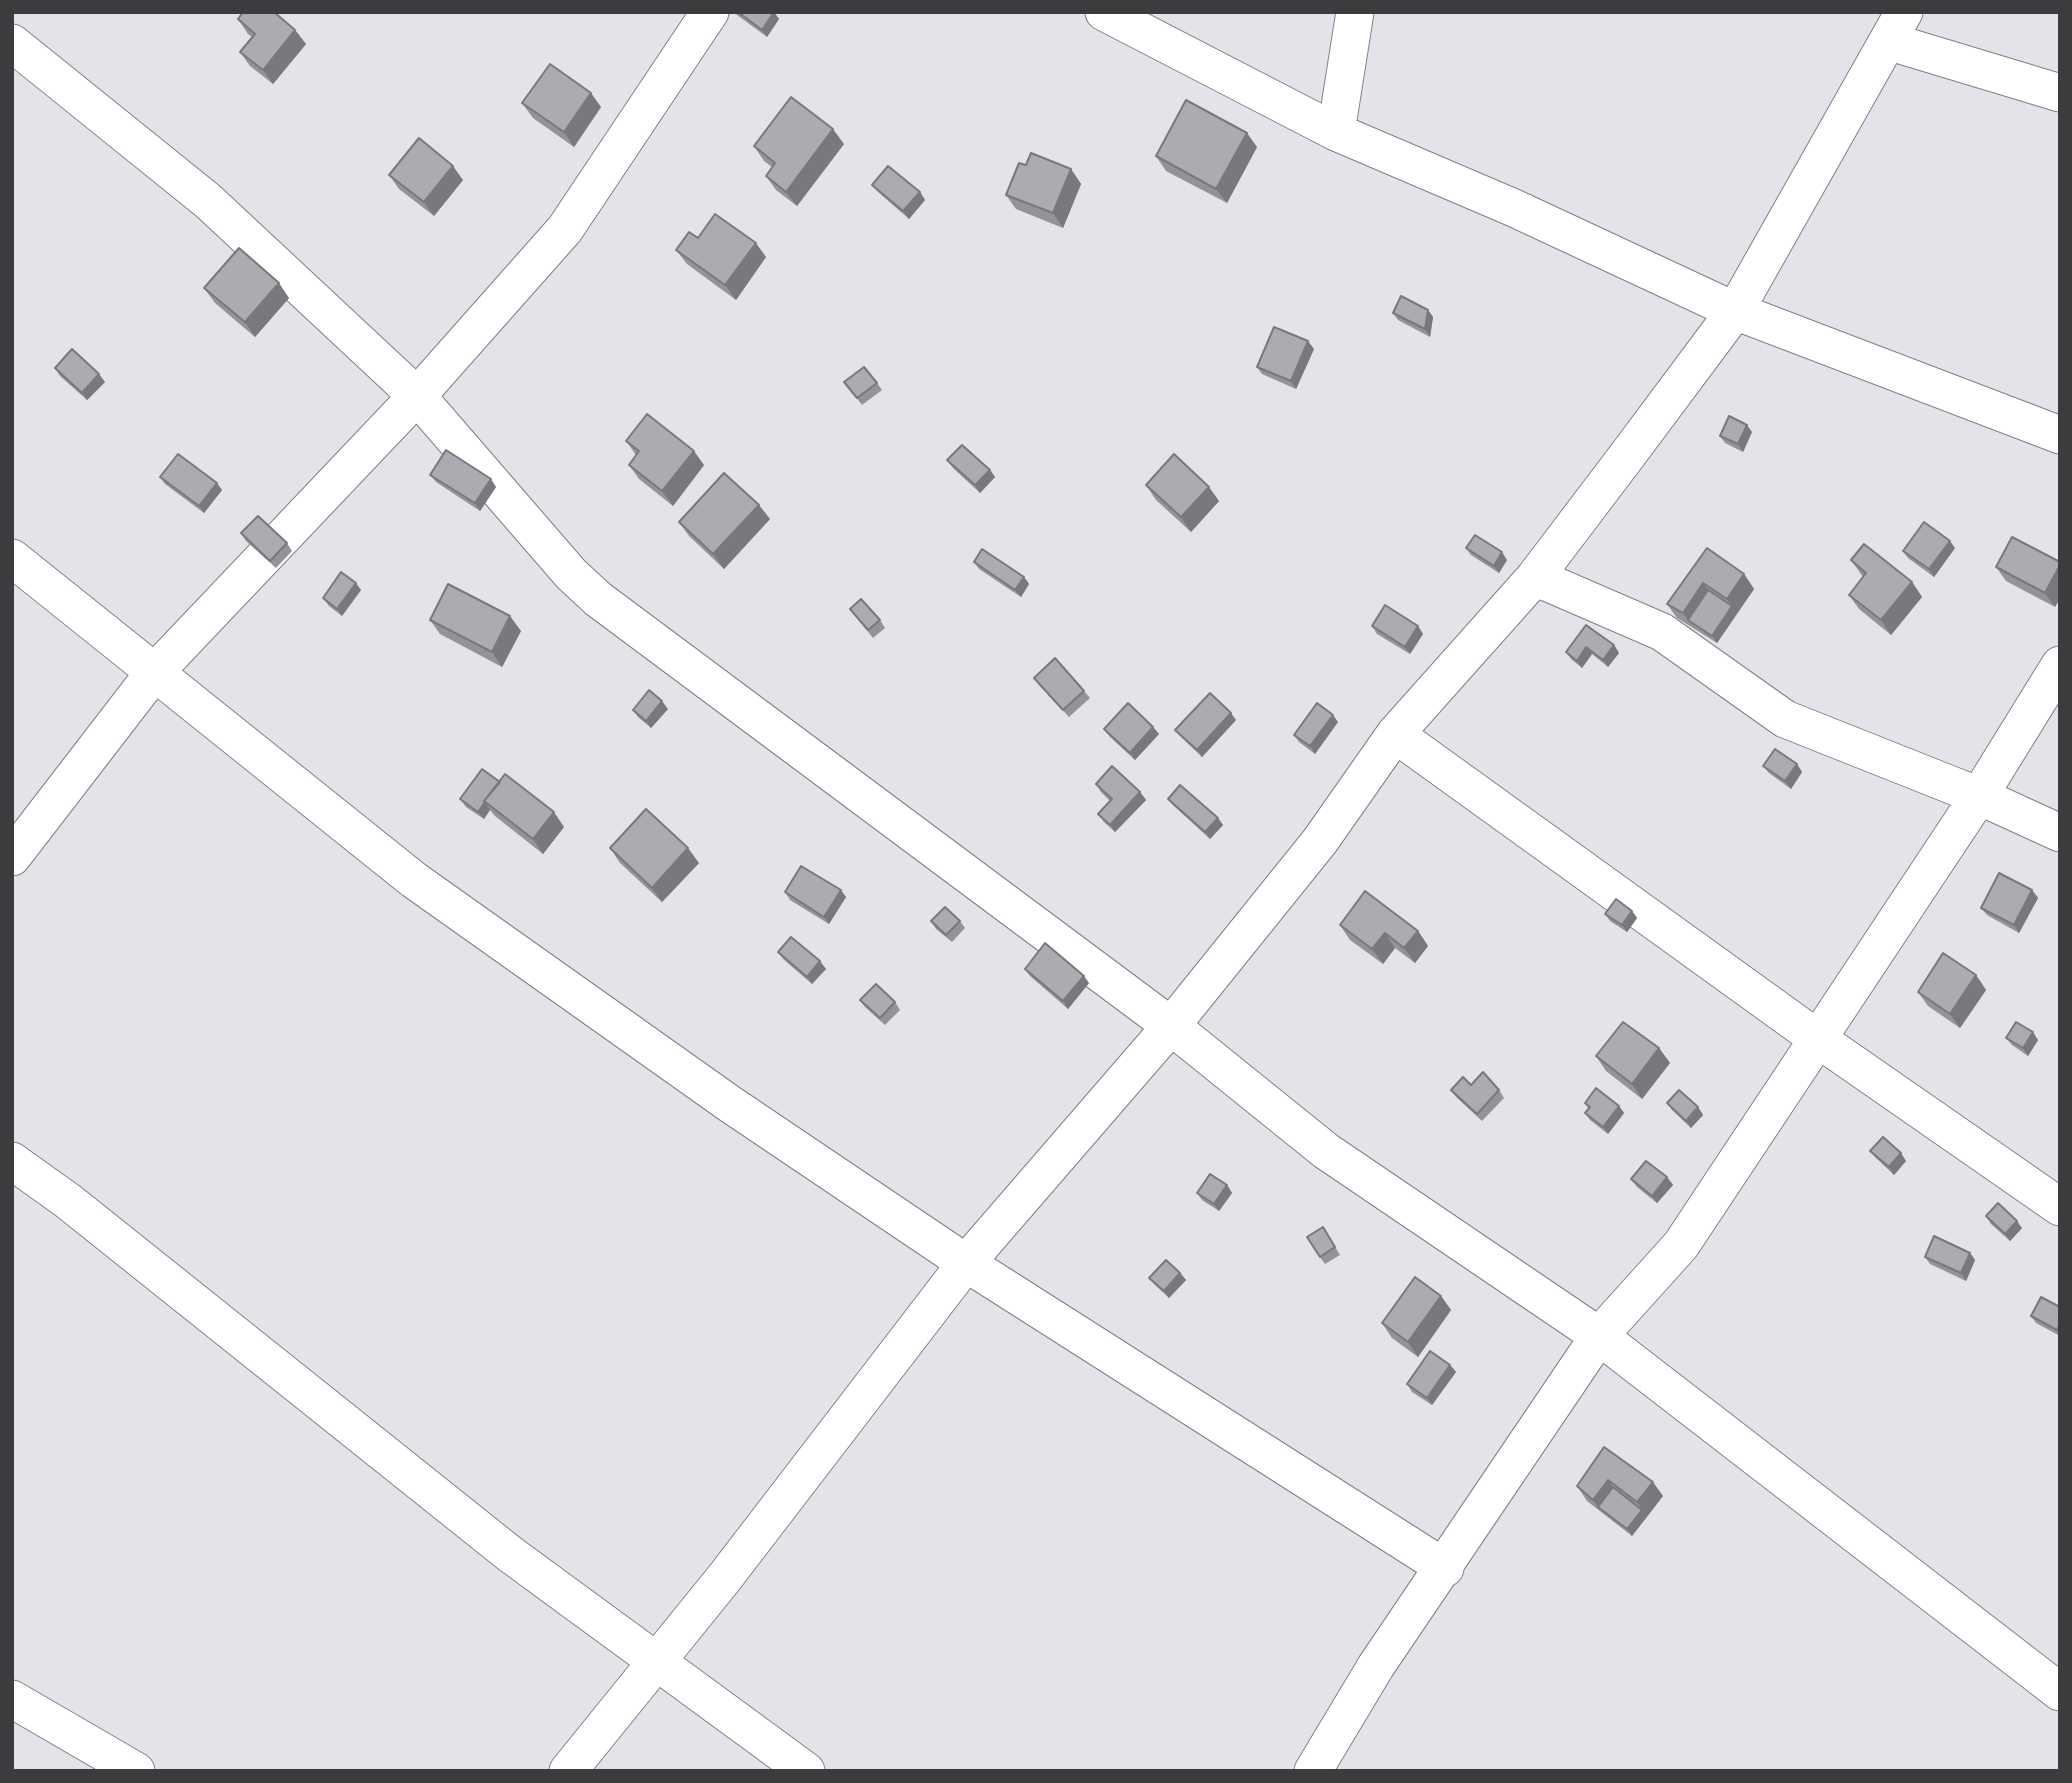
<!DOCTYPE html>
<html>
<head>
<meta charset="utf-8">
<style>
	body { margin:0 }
	#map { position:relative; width:2072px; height:1783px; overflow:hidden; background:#e5e3ea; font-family:"Open Sans",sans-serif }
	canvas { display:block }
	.frame { position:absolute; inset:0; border:14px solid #3c3b3e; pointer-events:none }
</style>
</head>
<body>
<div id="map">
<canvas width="2072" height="1783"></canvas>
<div class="frame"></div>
</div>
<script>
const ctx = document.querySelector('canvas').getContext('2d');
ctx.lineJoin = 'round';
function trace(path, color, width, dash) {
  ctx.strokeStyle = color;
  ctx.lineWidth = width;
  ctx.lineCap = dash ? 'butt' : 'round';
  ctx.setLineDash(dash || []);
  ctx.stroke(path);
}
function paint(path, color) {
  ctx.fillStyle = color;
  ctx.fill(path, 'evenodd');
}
const street = new Path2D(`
	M1104 12 1336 132 1514 208 1735 311 2060 435
	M1891 42 2060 93
	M12 43 208 201 417 396 571 574 598 599 1171 1026 1326 1151 1599 1336 2060 1692
	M1336 132 1355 12
	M12 558 414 880 730 1104 966 1263 1445 1568
	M1535 577 1662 632 1785 719 1979 796 2060 833
	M1395 734 1818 1039 2060 1207
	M12 857 153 674 417 396 565 229 710 12
	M12 1161 68 1201 510 1554 806 1771
	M12 1699 136 1771
	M568 1771 725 1577 966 1263 1171 1026 1320 841 1395 734 1535 577 1629 453 1735 311 1904 12
	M1313 1771 1376 1666 1599 1336 1681 1245 1979 796 2060 665`);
trace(street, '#817f86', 39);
trace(street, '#fff', 37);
paint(new Path2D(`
	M733 12H774L779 19 767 37Z
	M238 19 295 30 306 44 273 84 250 66 240 52 252 37 248 34Z
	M522 103 601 107 574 147 533 118Z
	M844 144 797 206 776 190 766 176 772 167 764 161 754 146Z
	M1257 147 1227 203 1166 171 1156 156Z
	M1071 169 1081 184 1063 228 1016 209 1006 195Z
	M389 175 463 180 434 216 399 189Z
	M872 185 920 192 925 200 909 219 878 192Z
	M698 238 766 257 736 300 687 264 676 250Z
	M204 288 289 298 255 337 215 303Z
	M1428 310 1433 317 1430 337 1398 320 1393 313Z
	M1314 349 1296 389 1262 374 1257 367Z
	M55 368 105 382 87 400 60 376Z
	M844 382 877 383 882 390 862 405Z
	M1752 432 1743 452 1725 443 1720 436Z
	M626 441 704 465 673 506 639 479 629 465 636 455Z
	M947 460 990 470 995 477 980 493 953 468Z
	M430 475 496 487 480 511 436 482Z
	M160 477 222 490 204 513 165 484Z
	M1146 485 1219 501 1191 532 1156 500Z
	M770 519 724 569 689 536 679 522Z
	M241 533 287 543 292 551 276 568 246 541Z
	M2012 537 2055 607 2006 581 1996 567Z
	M1466 548 1507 560 1499 573 1471 555Z
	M1707 548 1744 574 1754 589 1717 643 1677 618 1667 604Z
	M1955 548 1934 577 1908 558 1903 551Z
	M1851 560 1912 582 1922 597 1891 635 1859 609 1849 595 1863 577Z
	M974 562 1024 577 1029 584 1021 597 979 569Z
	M361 590 342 616 329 606 323 598Z
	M850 609 880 620 885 628 873 638Z
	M430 620 521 631 502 667 440 634Z
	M1586 625 1614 645 1619 653 1608 667 1592 654 1582 668 1571 659 1566 652Z
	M1372 626H1418L1423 634 1410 654 1377 634Z
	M1034 678 1084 691 1090 698 1069 717 1039 685Z
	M668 709 651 728 638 717 633 710Z
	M1236 720 1202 757 1181 737 1175 730Z
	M1338 722 1315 754 1299 742 1294 735Z
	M1153 727 1159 734 1135 760 1110 737 1104 729Z
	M1797 764 1802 772 1791 789 1769 773 1763 766Z
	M500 782 564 827 543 854 495 816 490 810 484 819 466 807 460 799Z
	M1096 784 1140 792 1146 800 1115 832 1104 822 1098 814 1110 801 1101 792Z
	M1168 799 1218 818 1223 825 1210 839 1174 806Z
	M610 848 699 863 662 902 620 863Z
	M2032 890 2038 898 2019 933 1987 915 1981 908Z
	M785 892 846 897 829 924 790 900Z
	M1632 911 1637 918 1627 932 1610 921 1605 914Z
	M931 921H960L965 928 952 942 936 929Z
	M1340 925 1418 931 1428 946 1415 963 1395 948 1383 964 1350 940Z
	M778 952 826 969 812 984 783 959Z
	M1025 969 1089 983 1068 1009 1030 976Z
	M1976 975 1986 990 1960 1028 1928 1006 1918 992Z
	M860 1000 895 1002 900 1010 885 1025 865 1007Z
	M2006 1038 2038 1040 2028 1056 2012 1045Z
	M1659 1048 1670 1063 1642 1099 1606 1071 1596 1056Z
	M1471 1085 1499 1090 1504 1098 1482 1121 1456 1097 1451 1090Z
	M1585 1103 1619 1106 1624 1113 1608 1134 1590 1120 1585 1113 1588 1108Z
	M1667 1103 1698 1107 1703 1115 1691 1128 1672 1110Z
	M1870 1151 1906 1161 1894 1175 1876 1158Z
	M1667 1177 1673 1185 1657 1203 1637 1187 1631 1179Z
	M1227 1185 1232 1193 1219 1211 1202 1200 1197 1193Z
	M1986 1216 2022 1228 2010 1241 1991 1224Z
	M1328 1235 1340 1255 1325 1264 1320 1257Z
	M1970 1253 1975 1260 1966 1281 1930 1264 1925 1257Z
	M1180 1273 1186 1280 1169 1298 1155 1285 1149 1278Z
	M1441 1296 1451 1310 1418 1357 1392 1338 1382 1323Z
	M2060 1307V1336L2036 1323 2031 1316Z
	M1450 1365 1456 1372 1432 1405 1412 1392 1407 1384Z
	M1604 1447 1663 1496 1632 1536 1587 1501 1577 1486Z`), '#959398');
paint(new Path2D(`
	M774 12 779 19 767 37 762 30Z
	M295 30 306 44 273 84 263 70Z
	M591 93 601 107 574 147 564 132Z
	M833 129 844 144 797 206 786 192Z
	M1247 133 1257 147 1227 203 1216 189Z
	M453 166 463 180 434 216 424 202Z
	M1071 169 1081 184 1063 228 1053 213Z
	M920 192 925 200 909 219 903 211Z
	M756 243 766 257 736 300 725 285Z
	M279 283 289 298 255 337 245 322Z
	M1428 310 1433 317 1430 337 1425 329Z
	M1308 341 1314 349 1296 389 1291 381Z
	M99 374 105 382 87 400 82 393Z
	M1747 425 1752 432 1743 452 1738 444Z
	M694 451 704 465 673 506 662 491Z
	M990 470 995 477 980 493 975 485Z
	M491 479 496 487 480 511 475 503Z
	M217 483 222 490 204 513 199 506Z
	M1209 487 1219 501 1191 532 1181 517Z
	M759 505 770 519 724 569 713 554Z
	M1950 541 1955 548 1934 577 1929 569Z
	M1502 552 1507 560 1499 573 1494 566Z
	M2060 565V599L2055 607 2045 593Z
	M1744 574 1754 589 1717 643 1712 636 1732 606 1727 599Z
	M1024 577 1029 584 1021 597 1015 590Z
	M1912 582 1922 597 1891 635 1881 620Z
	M356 583 361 590 342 616 337 609Z
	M1703 583 1713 597 1688 620 1683 613Z
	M510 616 521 631 502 667 492 652Z
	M1418 626 1423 634 1410 654 1405 647Z
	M1614 645 1619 653 1608 667 1603 660Z
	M1586 647 1592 654 1582 668 1577 661Z
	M662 701 668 709 651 728 646 721Z
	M1231 713 1236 720 1202 757 1197 750Z
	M1333 715 1338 722 1315 754 1310 746Z
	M1153 727 1159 734 1135 760 1130 753Z
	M1797 764 1802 772 1791 789 1785 781Z
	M1140 792 1146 800 1115 832 1110 825Z
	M485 802 490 810 484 819 478 812Z
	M554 812 564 827 543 854 533 839Z
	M1218 818 1223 825 1210 839 1205 832Z
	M688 848 699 863 662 902 652 888Z
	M841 890 846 897 829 924 824 917Z
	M2032 890 2038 898 2019 933 2014 925Z
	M1632 911 1637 918 1627 932 1622 925Z
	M1418 931 1428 946 1415 963 1404 948Z
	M1385 933 1395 948 1383 964 1372 949Z
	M820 961 826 969 812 984 807 977Z
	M1976 975 1986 990 1960 1028 1950 1014Z
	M1084 976 1089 983 1068 1009 1063 1001Z
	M2033 1032 2038 1040 2028 1056 2023 1048Z
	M1659 1048 1670 1063 1642 1099 1632 1084Z
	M1619 1106 1624 1113 1608 1134 1603 1127Z
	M1698 1107 1703 1115 1691 1128 1686 1121Z
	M1901 1153 1906 1161 1894 1175 1889 1167Z
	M1667 1177 1673 1185 1657 1203 1652 1196Z
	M1227 1185 1232 1193 1219 1211 1214 1204Z
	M2017 1221 2022 1228 2010 1241 2005 1234Z
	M1970 1253 1975 1260 1966 1281 1961 1273Z
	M1180 1273 1186 1280 1169 1298 1164 1291Z
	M1441 1296 1451 1310 1418 1357 1408 1342Z
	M1450 1365 1456 1372 1432 1405 1427 1398Z
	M1608 1480 1618 1494 1598 1507 1593 1500Z
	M1653 1482 1663 1496 1632 1536 1627 1529 1642 1510 1637 1502Z`), '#79787c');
const building = new Path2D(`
	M243 12H274L295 30 263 70 240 52 255 34 238 19Z
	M738 12H774L762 30Z
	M550 64 591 93 564 132 522 103Z
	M791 97 833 129 786 192 766 176 775 163 754 146Z
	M1186 100 1247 133 1216 189 1156 156Z
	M419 138 453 166 424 202 389 175Z
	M1031 153 1071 169 1053 213 1006 195 1019 163 1026 165Z
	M888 166 920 192 903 211 872 185Z
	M715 214 756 243 725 285 676 250 689 232 698 238Z
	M239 248 279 283 245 322 204 288Z
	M1401 296 1428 310 1425 329 1393 313Z
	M1274 327 1308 341 1291 381 1257 367Z
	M72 349 99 374 82 393 55 368Z
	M864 367 877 383 857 398 844 382Z
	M647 414 694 451 662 491 629 465 639 451 626 441Z
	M1729 416 1747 425 1738 444 1720 436Z
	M962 445 990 470 975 485 947 460Z
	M446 450 491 479 475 503 430 475Z
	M178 454 217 483 199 506 160 477Z
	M1174 454 1209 487 1181 517 1146 485Z
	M724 473 759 505 713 554 679 522Z
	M258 516 287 543 270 561 241 533Z
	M1924 522 1950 541 1929 569 1903 551Z
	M1475 535 1502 552 1494 566 1466 548Z
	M2012 537 2060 562V565L2045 593 1996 567Z
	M1864 544 1912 582 1881 620 1849 595 1866 573 1851 560Z
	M1707 548 1744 574 1727 599 1703 583 1683 613 1667 604Z
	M982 549 1024 577 1015 590 974 562Z
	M341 572 356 583 337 609 323 598Z
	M448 584 510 616 492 652 430 620Z
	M1708 590 1732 606 1712 636 1688 620Z
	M861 599 880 620 868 630 850 609Z
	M1385 605 1418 626 1405 647 1372 626Z
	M1586 625 1614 645 1603 660 1586 647 1577 661 1566 652Z
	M1055 658 1084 691 1063 710 1034 678Z
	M649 690 662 701 646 721 633 710Z
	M1210 693 1231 713 1197 750 1175 730Z
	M1128 703 1153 727 1130 753 1104 729Z
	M1317 703 1333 715 1310 746 1294 735Z
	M1775 749 1797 764 1785 781 1763 766Z
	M1112 766 1140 792 1110 825 1098 814 1112 799 1096 784Z
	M482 769 500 782 484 801 485 802 478 812 460 799Z
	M505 774 554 812 533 839 484 801Z
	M1180 785 1218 818 1205 832 1168 799Z
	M646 809 688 848 652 888 610 848Z
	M801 866 841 890 824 917 785 892Z
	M1999 873 2032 890 2014 925 1981 908Z
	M1365 891 1418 931 1404 948 1385 933 1372 949 1340 925Z
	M1616 899 1632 911 1622 925 1605 914Z
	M945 907 960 921 946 935 931 921Z
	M791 937 820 961 807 977 778 952Z
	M1045 943 1084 976 1063 1001 1025 969Z
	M1943 953 1976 975 1950 1014 1918 992Z
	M876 984 895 1002 880 1018 860 1000Z
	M1623 1022 1659 1048 1632 1084 1596 1056Z
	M2016 1022 2033 1032 2023 1048 2006 1038Z
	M1483 1072 1499 1090 1477 1114 1451 1090 1463 1077 1471 1085Z
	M1596 1088 1619 1106 1603 1127 1585 1113 1590 1107 1585 1103Z
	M1679 1090 1698 1107 1686 1121 1667 1103Z
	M1883 1137 1901 1153 1889 1167 1870 1151Z
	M1646 1161 1667 1177 1652 1196 1631 1179Z
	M1210 1174 1227 1185 1214 1204 1197 1193Z
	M1998 1203 2017 1221 2005 1234 1986 1216Z
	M1323 1227 1335 1247 1320 1257 1307 1237Z
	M1934 1236 1970 1253 1961 1273 1925 1257Z
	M1166 1260 1180 1273 1164 1291 1149 1278Z
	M1415 1277 1441 1296 1408 1342 1382 1323Z
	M2041 1297 2060 1307V1324L2057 1330 2031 1316Z
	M1430 1351 1450 1365 1427 1398 1407 1384Z
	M1604 1447 1653 1482 1637 1502 1608 1480 1593 1500 1577 1486Z
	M1613 1487 1642 1510 1627 1529 1598 1507Z`);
paint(building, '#adabb1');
trace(building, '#79787c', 2);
</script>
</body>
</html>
